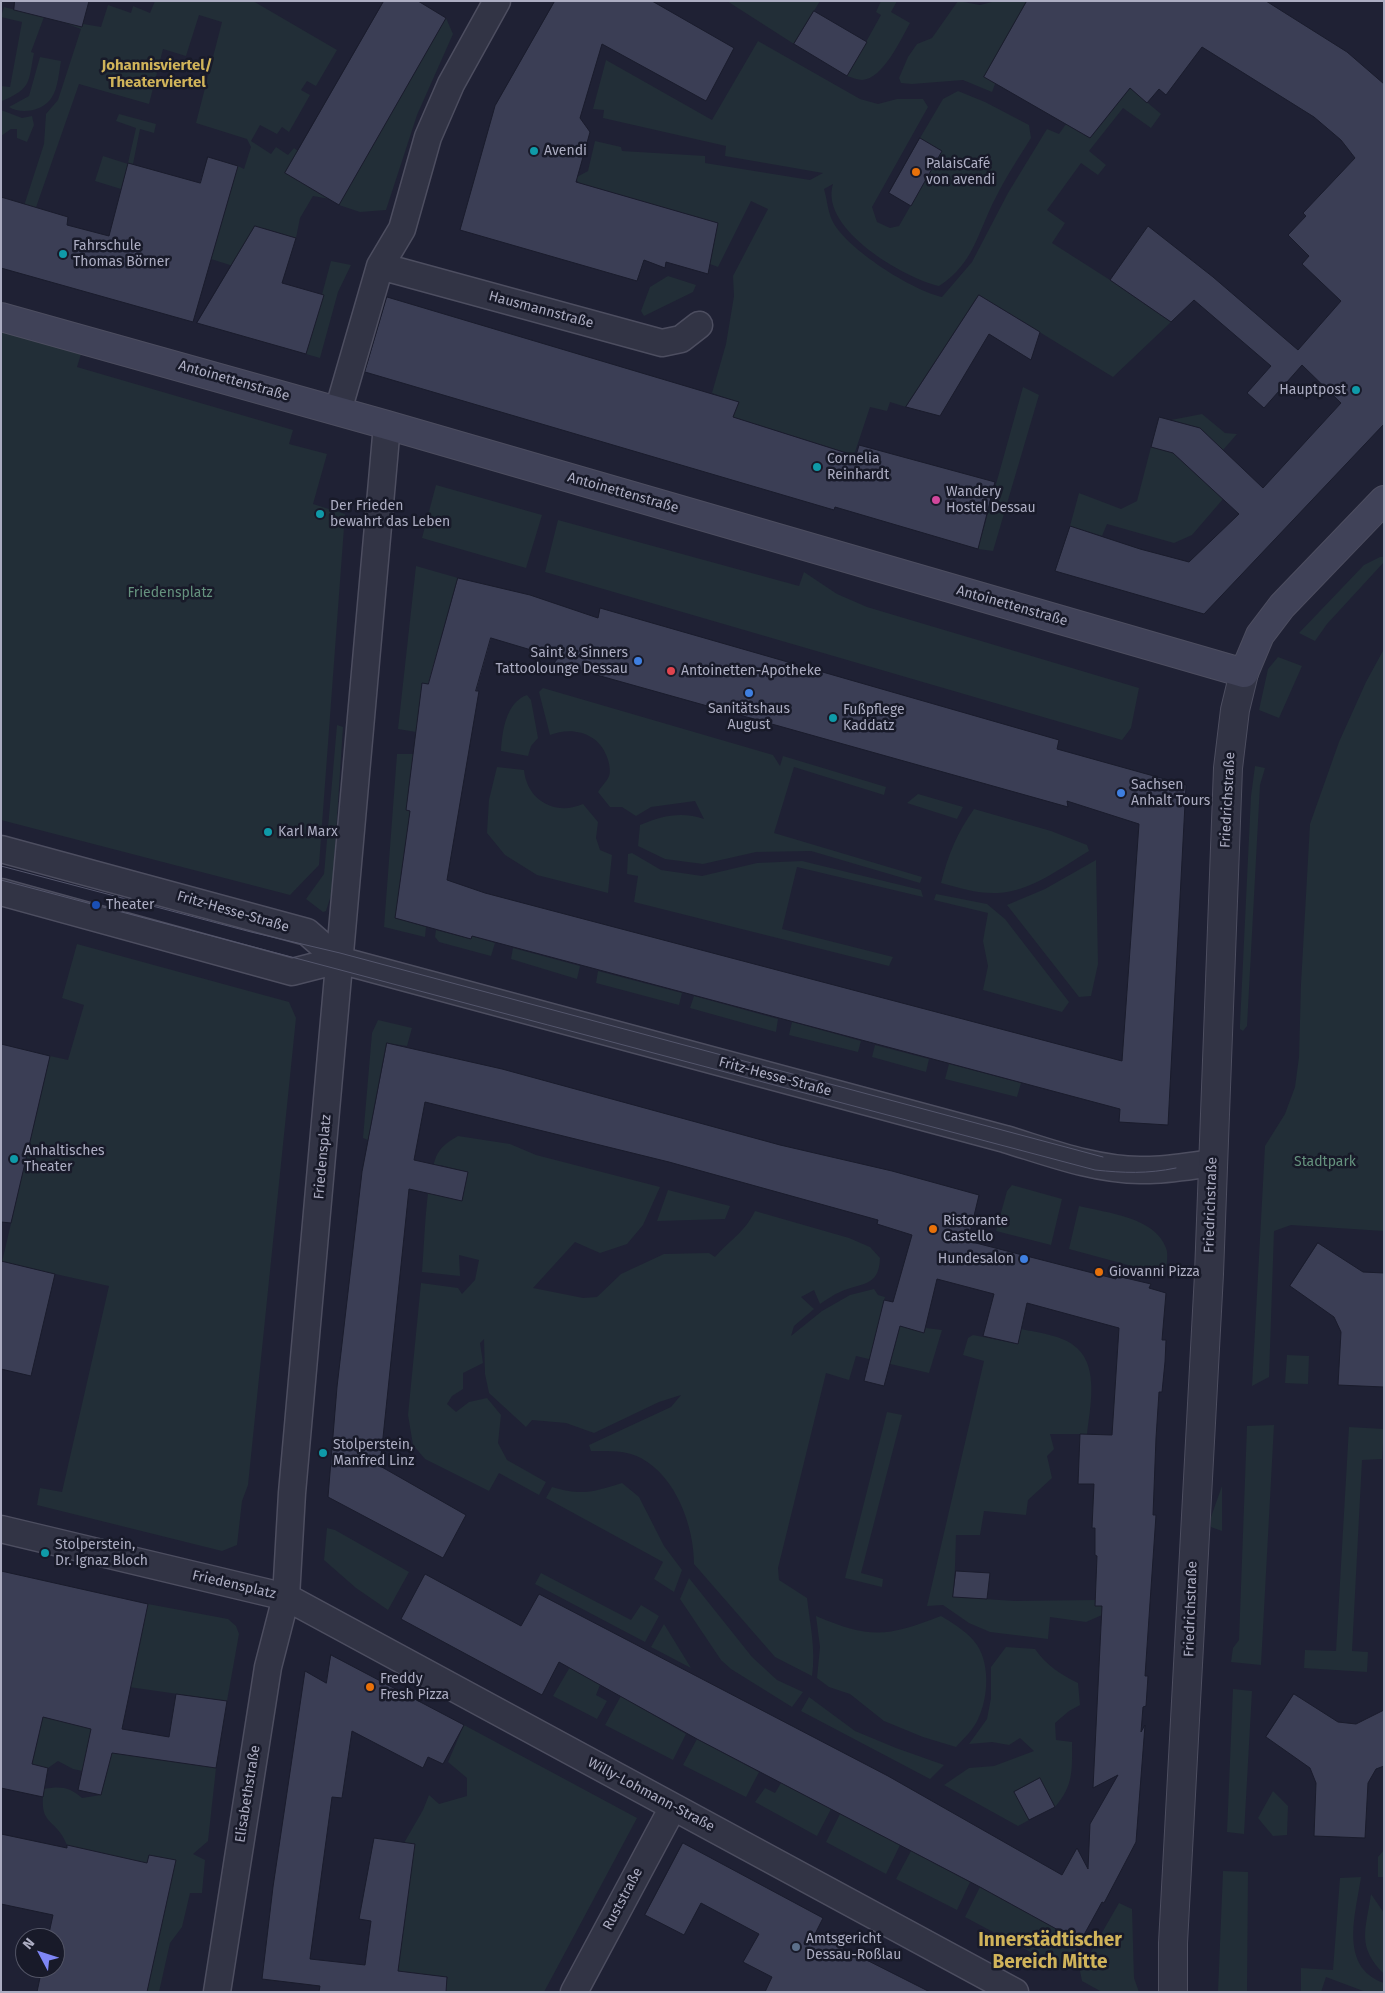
<!DOCTYPE html>
<html>
<head>
<meta charset="utf-8">
<style>
	body { margin:0 }
	#map { position:relative; width:1385px; height:1993px; overflow:hidden; background:#1f2134; font-family:"Fira Sans",sans-serif }
	canvas { display:block }
	.frame { position:absolute; inset:0; border:2px solid #acadc2; pointer-events:none }
	.north { position:absolute; left:15px; top:1928px; width:50px; height:50px; box-sizing:border-box; background:#181a29; border:1px solid #535566; border-radius:50%; rotate:310deg; font-size:14px; font-weight:700; line-height:20px; text-align:center; color:#acadc2 }
	.north::after { content:''; display:block; margin:auto; width:18px; height:22px; background:#7e86f5; clip-path:polygon(50% 0,100% 100%,50% 72%,0 100%) }
</style>
</head>
<body>
<div id="map">
<canvas width="1385" height="1993"></canvas>
<div class="frame"></div>
<div class="north">N</div>
</div>
<script>
const ctx = document.querySelector('canvas').getContext('2d');
ctx.lineJoin = 'round';
function paint(path, color) {
  ctx.fillStyle = color;
  ctx.fill(path, 'evenodd');
}
function trace(path, color, width, dash) {
  ctx.strokeStyle = color;
  ctx.lineWidth = width;
  ctx.lineCap = dash ? 'butt' : 'round';
  ctx.setLineDash(dash || []);
  ctx.stroke(path);
}
function drawText(font, color, halo, rows, align = 'center') {
  ctx.font = font + ' "Fira Sans",sans-serif';
  ctx.lineWidth = 5;
  ctx.setLineDash([]);
  ctx.textBaseline = 'middle';
  ctx.strokeStyle = halo;
  ctx.fillStyle = color;
  for (const [text, x, y, turn = 0] of rows) {
    ctx.save();
    ctx.translate(x, y);
    ctx.rotate((+turn || 0) * Math.PI / 180);
    ctx.textAlign = isNaN(turn) ? turn : align;
    if (halo) ctx.strokeText(text, 0, 0);
    ctx.fillText(text, 0, 0);
    ctx.restore();
  }
}
paint(new Path2D(`
	M155 1H253L337 50 316 86 307 81 301 90 310 95 289 132 282 127 277 134 260 125 251 141 271 154 276 147 288 155 294 148 298 151 330 199 313 196 300 218 296 238 263 228 252 272 211 259 238 166 244 169 251 147 247 139 196 123 222 22 199 15 186 56 163 49 149 104 79 84 33 216 22 212 44 144 46 114 58 100 81 29 65 23 66 21 101 27 108 5 131 13 133 6 150 13Z
	M727 1H820L794 44Z
	M881 1H897L891 12 910 23C901 39 883 79 862 80 858 80 851 77 847 76L881 15 876 12Z
	M958 1 980 5 996 1H1027L992 92 963 80 912 84 901 83 899 78 908 57 917 44 932 38Z
	M4 7 44 17 31 52 34 53C28 83 32 88 2 101L1 86 10 87 22 22 1 17Z
	M446 18 453 34 417 115 386 210 360 212 339 205Z
	M758 41 860 99 878 104 897 99H923L928 107 872 207 877 222 890 228 899 226 942 151 920 138 943 99 958 91 985 102 1029 125 1031 138C1019 157 1006 177 996 197 978 231 974 264 939 286 904 278 819 229 833 184L824 189C827 199 828 213 833 222 848 250 912 290 942 297L972 262 1008 193 1047 129 1059 134 1066 124 1090 138 1130 88 1161 114 1151 128 1123 108 1089 151 1106 165 1098 175 1081 163 1047 210 1065 223 1052 243 1110 280 1171 322 1113 377 979 295 906 407 890 402 887 411 870 407 854 455 733 417 738 402 712 393 726 344 734 296 733 276 768 209 751 201 718 267 710 264 718 223 579 183 575 178 588 171 595 141 621 147 622 151 705 156V163L810 180 823 173 725 156 726 146 603 118 604 110 593 109 606 60 712 120Z
	M40 57 61 61C59 72 58 88 52 97 44 111 21 115 9 107L29 96Z
	M1 110 22 118 32 116 34 125 27 142 17 138V129H11L1 136Z
	M119 114 156 124 154 133 140 129 133 164 128 163 136 128 116 121Z
	M103 156 128 164 121 189 95 181Z
	M331 261 351 265 338 292 320 358 306 354Z
	M668 276 696 285 693 292 644 316 641 311 650 287Z
	M1 332 82 351 77 367 293 430 289 444 327 454 313 504 345 514 319 865 290 895 1 820Z
	M1023 387 1039 395 993 551 978 549Z
	M1202 414 1225 433 1237 434 1223 450 1200 428 1171 420Z
	M1151 447 1173 453 1223 499 1192 535 1174 543 1107 524 1102 536 1070 526 1079 493 1121 509 1137 501Z
	M436 485 542 515 526 568 422 538Z
	M558 520 799 586 804 572 837 594 867 607 1139 688 1131 728 1122 740 545 572Z
	M1380 557H1384V562L1327 624 1315 641 1299 633 1364 565Z
	M416 566 458 578 428 684 422 683 416 732 398 729Z
	M1384 649V1231L1291 1225 1274 1231 1269 1377 1252 1386 1265 1146 1285 1114 1295 1087 1299 1057 1301 984 1310 824 1339 742 1366 682Z
	M1278 657 1302 666 1279 718 1259 710 1268 669Z
	M543 688 773 755 780 766 783 756 886 787 884 795 794 767 774 833 922 877 920 883 811 851 756 852 703 864 665 859 638 846 640 825C661 816 682 811 704 819L695 801 651 807 636 816 622 807H610L598 792C601 787 607 781 609 776 611 771 609 762 607 757 599 733 572 726 550 735L539 692Z
	M527 695 531 700 538 738 531 746 528 756 501 751C502 732 506 702 527 695Z
	M337 725 343 727 332 892 326 911 323 912 306 899 324 874Z
	M397 754H413L406 810 410 811 395 918 426 927 425 937 384 927Z
	M1255 766 1265 768 1260 785 1247 1026 1243 1031 1240 1029V1024L1251 796Z
	M497 767 524 770C527 801 556 816 583 804L598 822 596 838 600 850 612 855 608 893 537 875 505 855 487 833 489 800Z
	M918 794 963 807 957 819 907 803Z
	M974 809 1051 831 1087 845 1089 851C1062 867 1030 892 998 893 978 894 960 888 941 883 948 855 957 833 974 809Z
	M632 853 661 870 702 876 757 863 802 861 921 890 923 897 797 867 782 929 893 957 889 966 634 902 638 876 627 874 628 854Z
	M1096 860 1098 964 1091 996 1079 997 1007 905 1045 889Z
	M936 894 987 904 1005 919 1069 1002 1062 1012 983 990 988 966 983 941 988 913 934 900Z
	M436 930 470 939 472 936 495 943 491 956 439 942 435 937Z
	M77 944 289 1002 296 1018 248 1485 242 1501 237 1545 222 1551 37 1505 40 1488 62 1492 109 1286 2 1262 50 1056 68 1060 84 1005 62 998Z
	M513 948 580 966 577 979 511 959Z
	M598 971 682 993 679 1005 596 983Z
	M694 996 778 1019 776 1032 690 1008Z
	M378 1020 412 1028 407 1046 387 1043 368 1140 363 1138 372 1033Z
	M792 1022 861 1041 858 1052 789 1035Z
	M875 1045 929 1059 926 1072 872 1057Z
	M949 1064 1021 1083 1017 1097 945 1079Z
	M458 1136 510 1144 536 1155 660 1187 643 1225 627 1244 600 1253 575 1242 533 1288 583 1298 597 1297 621 1274 664 1254 709 1253 715 1257C730 1240 745 1232 755 1211L849 1238 870 1247 880 1258C879 1288 861 1282 840 1292 833 1295 826 1300 820 1304L814 1290 801 1297 814 1309 794 1326 791 1336 822 1311 850 1295 874 1289 878 1295 885 1297 873 1344 894 1350 900 1326 924 1332 926 1328 942 1330 929 1373 856 1356 849 1380 826 1373 778 1568 779 1580 807 1598C810 1624 816 1650 812 1676L775 1657 694 1564C694 1526 676 1477 641 1458 626 1450 608 1451 591 1451L589 1445 671 1407 681 1395 659 1402 594 1433 566 1423 532 1420 526 1427 489 1393 485 1374 484 1339 480 1343 483 1363 463 1373V1389L452 1396 447 1404 456 1412 469 1402 487 1398 501 1415 498 1443 507 1460 546 1482 539 1495 499 1473 489 1491 425 1459 413 1445 408 1415 421 1283 458 1288 462 1294 475 1280 479 1260 459 1255 460 1276 422 1272C425 1240 425 1186 436 1157 440 1147 449 1141 458 1136ZM440 1165 468 1172 462 1201 433 1194Z
	M1012 1185 1062 1199 1051 1245 996 1231 1007 1191Z
	M668 1190 730 1206 725 1219 657 1221Z
	M1079 1206C1107 1213 1155 1217 1166 1248 1169 1255 1166 1267 1165 1275L1069 1249Z
	M1021 1329C1039 1333 1063 1335 1077 1348 1099 1368 1090 1408 1087 1434H1050L1054 1449 1047 1456 1052 1478 1028 1500 1026 1515 984 1511 980 1535H956L954 1597 1015 1601 1095 1600V1606H1102V1615L1086 1622 1050 1617 1048 1639 990 1632 969 1623 943 1605 927 1606 984 1361 963 1355 968 1338 973 1335 1018 1344Z
	M1287 1355 1309 1356 1308 1384 1285 1383Z
	M887 1412 902 1415 861 1573 883 1579 882 1587 845 1578Z
	M1274 1425 1261 1665 1231 1662 1233 1648 1239 1640 1247 1426Z
	M1349 1427 1384 1429 1382 1459 1362 1460 1352 1651 1368 1652 1367 1672 1304 1668 1305 1650 1336 1651Z
	M622 1483 639 1497 664 1546 682 1570 674 1592 654 1579 663 1562 546 1498 552 1487C582 1496 593 1492 622 1483Z
	M1222 1486V1531L1211 1527V1517Z
	M327 1528 335 1530 409 1572 388 1610 356 1588 324 1560Z
	M541 1573 631 1620 641 1605 659 1616 645 1642 535 1584Z
	M689 1578 752 1657 777 1680 803 1692 792 1707 731 1669 721 1660 680 1599Z
	M148 1604 228 1619 236 1626 239 1634 227 1701 129 1687Z
	M816 1616C870 1639 887 1637 941 1616 954 1624 968 1632 977 1645 991 1666 988 1702 976 1723 971 1732 963 1739 956 1747L923 1737 884 1721 850 1694 829 1687 817 1678 820 1647Z
	M664 1624 691 1668 651 1647Z
	M1006 1647 1035 1649C1047 1666 1060 1674 1078 1683L1080 1705 1069 1711 1055 1723 1056 1740 1072 1742C1072 1770 1074 1785 1055 1807L1040 1778 1015 1792 1029 1820 1018 1826 944 1785 969 1768 994 1766 1034 1751 1020 1738 1009 1745 992 1742 969 1744 987 1719 991 1698V1667Z
	M570 1667 600 1685 596 1695 607 1701 597 1719 553 1696Z
	M1233 1689 1252 1691 1244 1834 1227 1832Z
	M99 1691 87 1749 216 1768 208 1841 193 1854 205 1860 202 1893H190L182 1927 170 1943 159 1992H147L175 1861 149 1855 145 1873 67 1845C56 1817 38 1827 44 1789 61 1786 69 1787 82 1798L101 1795 106 1776 73 1769 58 1761 48 1768 32 1764 43 1717 54 1720Z
	M621 1696 686 1734 673 1760 605 1725Z
	M809 1697 855 1731 896 1748 944 1765 930 1779 801 1711Z
	M464 1725 637 1818 544 1992H442L448 1977 398 1971 406 1906 404 1843 423 1810 429 1795 439 1804 467 1796V1778L448 1762Z
	M697 1739 759 1772 746 1797 683 1765Z
	M781 1783 831 1809 817 1836 755 1802 765 1788 775 1793Z
	M1273 1791 1288 1806 1287 1835 1273 1836 1258 1818Z
	M840 1814 900 1845 886 1874 826 1842Z
	M1384 1850V1877H1378V1857Z
	M911 1851 970 1882 957 1910 896 1879Z
	M1223 1871 1248 1872 1247 1992H1218Z
	M1361 1877C1356 1913 1338 1967 1384 1983V1992H1366L1326 1977 1321 1992H1301V1968L1333 1970 1340 1878Z
	M980 1887 1080 1942 1064 1970 965 1917Z
	M1371 1894 1384 1913V1974C1356 1946 1366 1930 1371 1894Z
	M1119 1903 1132 1909 1134 1978 1139 1992H1102L1082 1981 1080 1971Z`), '#222e37');
const building = new Path2D(`
	M15 1H89L82 27 14 10Z
	M384 1H418L446 18 339 205 285 173Z
	M555 1H652L734 48 706 101 602 44 580 118 590 132 576 182 718 223 708 274 666 262 665 268 644 260 637 281 460 230 495 106Z
	M1027 1H1266L1347 52 1384 84V424L1204 614 1055 571 1070 526 1140 549 1189 562 1239 514 1173 453 1151 447 1159 417 1200 428 1263 488 1341 403 1302 365 1264 408 1247 393 1271 366 1194 300 1171 322 1110 280 1148 226 1213 277 1298 350 1341 301 1302 264 1309 256 1288 235 1306 216 1303 213 1355 158 1341 140 1314 117 1202 47 1166 95 1159 89 1147 103 1130 88 1090 138 984 77Z
	M814 11 867 42 847 76 794 44Z
	M920 138 942 151 911 206 889 193Z
	M208 157 238 166 193 322 1 268V197L68 217 67 225 109 236 128 163 200 183Z
	M255 226 296 238 282 283 324 295 306 354 197 323Z
	M979 295 1040 332 1031 360 989 334 940 416 906 407Z
	M387 297 739 402 733 417 856 456 859 445 995 482 978 549 835 507 834 510 365 372Z
	M458 578 530 595 598 618 600 608 1059 740 1057 749 1186 785 1168 1125 1119 1122 1120 1109 472 936 471 939 395 918 410 811 406 810 422 683 428 684ZM491 638 558 658 554 663 1068 807 1067 801 1139 824 1122 1061 485 893 447 880 479 691H476Z
	M387 1043 502 1069 780 1145 892 1171 979 1195 968 1241 1116 1279 1117 1276 1151 1284 1149 1288 1166 1293 1162 1340H1166L1165 1362 1162 1392H1159L1156 1438 1153 1515H1156L1145 1676H1148L1146 1706 1143 1707 1141 1732 1145 1725 1136 1842 1104 1903 1102 1902 1080 1942 980 1887 697 1739 559 1662 542 1695 401 1619 425 1574 521 1626 539 1594 888 1776 1062 1875 1077 1848 1088 1869 1090 1824 1118 1775 1093 1788 1102 1606H1095L1097 1556 1095 1555V1528H1092L1094 1484H1078L1080 1434 1112 1435 1119 1328 1027 1303 1018 1344 983 1336 994 1294 937 1279 924 1333 900 1326 884 1386 864 1381 884 1300 893 1302 912 1235 877 1224 878 1220 669 1162 425 1102 414 1160 468 1172 462 1201 409 1189 380 1466 466 1515 443 1558 328 1497 337 1387 362 1172Z
	M1 1044 50 1056 11 1223 1 1222Z
	M1318 1243 1363 1272 1384 1273V1387L1338 1385 1341 1332 1334 1317 1290 1286Z
	M1 1261 55 1274 31 1376 1 1369Z
	M1 1571 148 1604 122 1729 169 1737 176 1694 227 1701 216 1768 112 1753 101 1795 78 1790 91 1729 43 1717 32 1764 48 1768 43 1797 1 1788Z
	M956 1571 990 1573 987 1599 953 1597Z
	M331 1655 464 1725 443 1764 428 1757 423 1768 352 1731 342 1798 332 1797 310 1959 365 1965 371 1921 359 1919 374 1838 415 1844 398 1971 447 1977 446 1992H319L320 1986 262 1979 273 1887 305 1671 326 1683Z
	M1294 1694 1338 1722 1356 1724 1384 1710V1766L1376 1769 1368 1783 1365 1838 1314 1836 1316 1783 1310 1768 1266 1737Z
	M1040 1778 1055 1807 1029 1820 1014 1792Z
	M1 1834 67 1848V1845L147 1863 149 1855 176 1860 147 1992H37L42 1968H55V1938H48L53 1915 1 1904Z
	M683 1843 823 1918 815 1934 930 1992H765L772 1977 743 1962 759 1934 701 1903 684 1935 645 1915Z`);
paint(building, '#3b3e55');
trace(building, '#1a1c2c', 1);
const minor = new Path2D(`
	M380 266 662 343 681 339 699 325
	M338 411 380 266 402 229 428 137 451 84 497 1
	M1 849 307 932 339 960 1005 1139C1048 1152 1095 1170 1140 1170 1164 1171 1189 1166 1213 1163
	M1 892 292 972 339 960
	M1 1529 286 1597 1015 1992
	M217 1992 268 1667 286 1597 292 1493 387 425
	M574 1992 673 1807`);
const tertiary = new Path2D(`
	M1173 1992V1943L1209 1274 1228 768 1235 710 1244 673`);
const secondary = new Path2D(`
	M1 317 387 425 1244 673 1260 635 1282 606 1384 500`);
trace(minor, '#4d4e60', 29);
trace(tertiary, '#4d4e60', 30);
trace(secondary, '#4d4e60', 30);
trace(minor, '#323445', 26);
trace(tertiary, '#323445', 28);
trace(secondary, '#404258', 28);
trace(new Path2D(`
	M1 866 251 932 340 953 1103 1157
	M1 880 1095 1170C1124 1173 1147 1174 1176 1168`), '#54566c', 1);
for (const [x, y, r, color] of [
	[534,151,5,"#0f9aa8"],
	[916,172,5,"#e8710a"],
	[63,254,5,"#0f9aa8"],
	[1356,390,5,"#0f9aa8"],
	[817,467,5,"#0f9aa8"],
	[936,500,5,"#d1479c"],
	[320,514,5,"#0f9aa8"],
	[638,661,5,"#3f7fe0"],
	[671,671,5,"#e0444e"],
	[749,693,5,"#3f7fe0"],
	[833,718,5,"#0f9aa8"],
	[1121,793,5,"#3f7fe0"],
	[268,832,5,"#0f9aa8"],
	[96,905,5,"#1a4fb4"],
	[14,1159,5,"#0f9aa8"],
	[933,1229,5,"#e8710a"],
	[1024,1259,5,"#3f7fe0"],
	[1099,1272,5,"#e8710a"],
	[323,1453,5,"#0f9aa8"],
	[45,1553,5,"#0f9aa8"],
	[370,1687,5,"#e8710a"],
	[796,1947,5,"#5c6f8a"]
]) {
  const dot = new Path2D();
  dot.arc(x, y, r, 0, 2 * Math.PI);
  ctx.fillStyle = color;
  ctx.fill(dot);
  trace(dot, '#181a29', 2);
}
drawText('14px', '#acadc2', '#181a29', [
	["Avendi",544,151],
	["PalaisCafé",926,164],
	["von avendi",926,180],
	["Fahrschule",73,246],
	["Thomas Börner",73,262],
	["Hauptpost",1346,390,"right"],
	["Cornelia",827,459],
	["Reinhardt",827,475],
	["Wandery",946,492],
	["Hostel Dessau",946,508],
	["Der Frieden",330,506],
	["bewahrt das Leben",330,522],
	["Saint & Sinners",628,653,"right"],
	["Tattoolounge Dessau",628,669,"right"],
	["Antoinetten-Apotheke",681,671],
	["Sanitätshaus",749,709,"center"],
	["August",749,725,"center"],
	["Fußpflege",843,710],
	["Kaddatz",843,726],
	["Sachsen",1131,785],
	["Anhalt Tours",1131,801],
	["Karl Marx",278,832],
	["Theater",106,905],
	["Anhaltisches",24,1151],
	["Theater",24,1167],
	["Ristorante",943,1221],
	["Castello",943,1237],
	["Hundesalon",1014,1259,"right"],
	["Giovanni Pizza",1109,1272],
	["Stolperstein,",333,1445],
	["Manfred Linz",333,1461],
	["Stolperstein,",55,1545],
	["Dr. Ignaz Bloch",55,1561],
	["Freddy",380,1679],
	["Fresh Pizza",380,1695],
	["Amtsgericht",806,1939],
	["Dessau-Roßlau",806,1955]
], 'left');
drawText('14px', '#acadc2', '#181a29', [
	["Hausmannstraße",541,310,15],
	["Antoinettenstraße",234,381,16],
	["Antoinettenstraße",623,493,16],
	["Antoinettenstraße",1012,606,16],
	["Friedrichstraße",1228,800,-87],
	["Fritz-Hesse-Straße",233,912,16],
	["Fritz-Hesse-Straße",775,1077,15],
	["Friedensplatz",323,1157,-85],
	["Friedrichstraße",1211,1205,-88],
	["Friedensplatz",234,1585,13],
	["Friedrichstraße",1191,1609,-88],
	["Elisabethstraße",248,1794,-81],
	["Willy-Lohmann-Straße",651,1795,28],
	["Ruststraße",623,1899,-62]
]);
drawText('14px', '#65927e', '#181a29', [
	["Friedensplatz",170,593],
	["Stadtpark",1325,1162]
]);
drawText('bold 15px', '#d0b35a', '#181a29', [
	["Johannisviertel/",157,66],
	["Theaterviertel",157,83]
]);
drawText('bold 19px', '#d0b35a', '#181a29', [
	["Innerstädtischer",1050,1941],
	["Bereich Mitte",1050,1963]
]);
</script>
</body>
</html>
